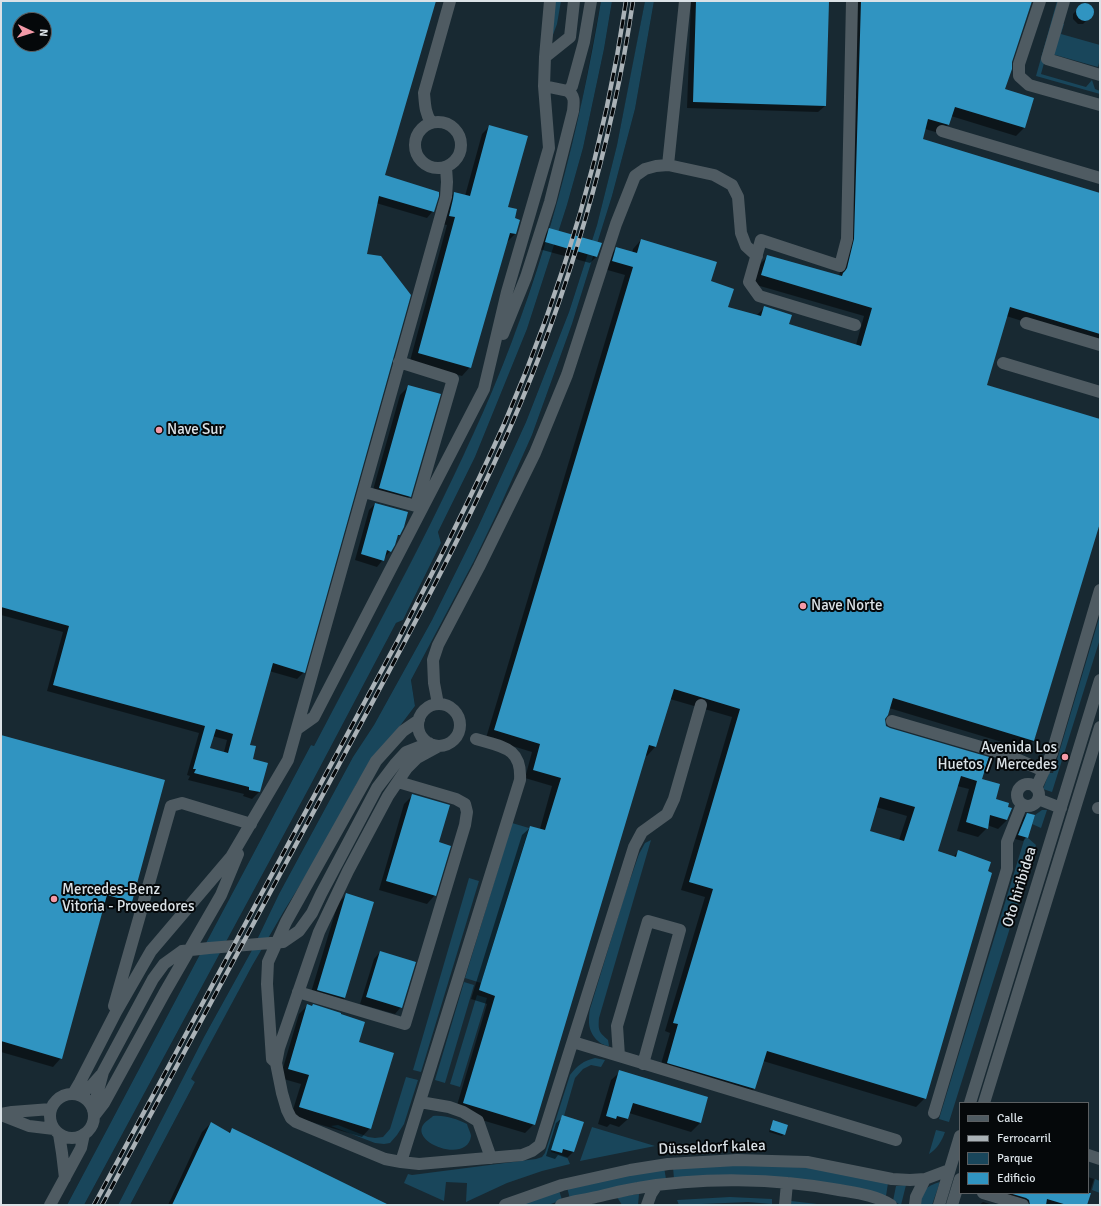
<!DOCTYPE html>
<html>
<head>
<meta charset="utf-8">
<style>
	body { margin:0 }
	#map { position:relative; width:1101px; height:1206px; overflow:hidden; background:#141f25; font-family:Signika,sans-serif }
	canvas { display:block }
	.frame { position:absolute; inset:0; border:2px solid #dbe2e7; pointer-events:none }
	.legend { position:absolute; left:959px; top:1102px; width:130px; height:92px; box-sizing:border-box; background:#05080a; border:1px solid #5b5f62; margin:0; padding:5px 7px; list-style:none; font-size:12px; color:#dbe2e7 }
	.legend li { display:flex; align-items:center; gap:8px; height:20px }
	.legend b { width:20px; border:1px solid #5b5f62 }
	.north { position:absolute; left:12px; top:12px; width:40px; height:40px; box-sizing:border-box; background:#05080a; border:1px solid #5b5f62; border-radius:50%; rotate:94deg; font-size:11px; font-weight:700; line-height:16px; text-align:center; color:#dbe2e7 }
	.north::after { content:''; display:block; margin:auto; width:14px; height:18px; background:#f39aa8; clip-path:polygon(50% 0,100% 100%,50% 72%,0 100%) }
</style>
</head>
<body>
<div id="map">
<canvas width="1101" height="1206"></canvas>
<div class="frame"></div>
<ul class="legend">
<li><b style="height:5px;background:#4f5b62"></b>Calle</li>
<li><b style="height:5px;background:#aab2b7"></b>Ferrocarril</li>
<li><b style="height:11px;background:#19465b"></b>Parque</li>
<li><b style="height:11px;background:#3094c1"></b>Edificio</li>
</ul>
<div class="north">N</div>
</div>
<script>
const ctx = document.querySelector('canvas').getContext('2d');
ctx.lineJoin = 'round';
function paint(path, color) {
  ctx.fillStyle = color;
  ctx.fill(path, 'evenodd');
}
function trace(path, color, width, dash) {
  ctx.strokeStyle = color;
  ctx.lineWidth = width;
  ctx.lineCap = dash ? 'butt' : 'round';
  ctx.setLineDash(dash || []);
  ctx.stroke(path);
}
function drawText(font, color, halo, rows, align = 'center') {
  ctx.font = font + ' Signika,sans-serif';
  ctx.lineWidth = 4;
  ctx.setLineDash([]);
  ctx.textBaseline = 'middle';
  ctx.strokeStyle = halo;
  ctx.fillStyle = color;
  for (const [text, x, y, turn = 0] of rows) {
    ctx.save();
    ctx.translate(x, y);
    ctx.rotate((+turn || 0) * Math.PI / 180);
    ctx.textAlign = isNaN(turn) ? turn : align;
    if (halo) ctx.strokeText(text, 0, 0);
    ctx.fillText(text, 0, 0);
    ctx.restore();
  }
}
paint(new Path2D(`
	M1 1H601L581 107 563 183 539 263 517 329 494 387 469 445 446 493 399 587 314 746 311 745 67 1205H1ZM20 20H44V44H20Z
	M612 1H645L633 66 617 145 597 225 569 312 526 422 478 527 432 620 374 725 353 757 279 894 252 950 204 1037 118 1205H84L309 788 396 623 403 620 441 543 438 532 475 457 527 329 567 205 583 148 604 49Z
	M654 1H1100V1205H130L195 1082 190 1080 252 966 284 911 326 843 357 783 415 706 411 680 474 561 532 435 572 324 612 196 635 109ZM960 1103H1088V1193H960Z`), '#182932');
paint(new Path2D(`
	M555 1H561L557 24 551 40Z
	M601 1H612L604 49 583 148 567 205 527 329 475 457 438 532 441 543 403 620 396 623 309 788 84 1205H67L311 745 314 746C376 628 441 512 493 389 545 265 579 133 601 1Z
	M645 1H654L635 109 612 196 572 324 532 435 497 513 474 561 411 680 415 706 357 783 326 843 284 911 252 966 191 1079 195 1082 130 1205H118L204 1037 252 950 279 894 353 757 374 725 432 620 478 527 526 422 569 312 597 225 617 145Z
	M1057 1H1061L1041 74 1086 87 1092 80 1095 89 1100 91V94L1036 76Z
	M1061 23 1064 24 1061 34 1100 45V59L1098 67 1052 54Z
	M1100 615V639L1052 792 1043 789 1049 773H1053Z
	M1042 810H1047L1041 828 1032 824 1035 815Z
	M512 823 529 828 481 983 465 978Z
	M1025 837 1028 838 1036 845 949 1122 939 1119Z
	M651 840 599 1018C598 1031 599 1032 608 1040L609 1046C598 1045 589 1033 589 1022 589 1018 589 1013 590 1009L624 897 639 854 645 843Z
	M469 878 479 881 421 1072 413 1070Z
	M464 982 474 985 445 1083 435 1080Z
	M477 995 487 998 460 1087 450 1084Z
	M595 1058 605 1060 601 1067 591 1065 583 1069 575 1078 564 1116H562L551 1152 567 1157 570 1164 542 1171 507 1183 466 1202 467 1183 446 1182 444 1201 404 1183 408 1174 412 1175 536 1159 542 1157 545 1153 570 1075C578 1065 583 1061 595 1058Z
	M406 1077 418 1080 404 1124 397 1135 390 1143 384 1144 375 1143 331 1126 338 1125 368 1137 375 1138 383 1137 390 1129Z
	M433 1116C446 1115 456 1119 467 1124 468 1128 471 1133 471 1136 468 1163 415 1145 422 1127 424 1122 430 1119 433 1116Z
	M592 1127 655 1146 580 1161Z
	M936 1130 945 1132C942 1141 937 1149 929 1154Z
	M768 1165 809 1168 888 1183 886 1196 674 1179 673 1167Z
	M664 1167 666 1179 570 1199 567 1187Z
	M1095 1179 1100 1181V1193L1092 1190Z
	M940 1182 932 1205H919C922 1191 926 1186 940 1182Z
	M906 1185 901 1205 893 1201 896 1186Z
	M559 1190 562 1200 548 1205H514Z
	M639 1194 638 1205H622L617 1197Z
	M730 1197 772 1199V1204L748 1202 679 1205 677 1200Z
	M791 1201 826 1205H791Z`), '#19465b');
paint(new Path2D(`
	M1 1H435L384 176 433 211 427 218 376 203 366 254 304 672 297 679 269 671 248 745 251 760 266 764 259 792 252 799 243 796 244 794 188 780 190 776 187 775 199 733 47 691 63 632 1 615ZM20 20H44V44H20ZM212 736 227 740 224 752 209 748Z
	M691 1H828L825 106 818 112 687 108Z
	M853 1H1031L1011 61 1004 90 1024 128 1016 136 951 116 948 125 939 133 925 129 922 140 1100 194V345L1006 316 986 385 1100 420V520L1034 740 1025 749 889 708 884 718 886 727 981 779 1007 820 998 829 987 825V828L978 837 957 831 969 789 957 786 937 852 953 857 958 852 925 1098 916 1107 763 1061 754 1089 745 1098 659 1071 670 1033 665 1031 705 897 681 890 732 717 670 699 655 747 647 756 645 755 534 1124 525 1133 455 1112 487 1004 471 999 522 835 531 827 540 829 552 786 525 778 532 752 486 738 625 275 604 269 608 257 617 248 632 253 633 249 641 240 710 282 727 308 756 316 764 308 787 325 856 345 864 316 753 284 759 265 768 256 839 276 846 250ZM876 807 907 816 899 840 869 831Z
	M1088 5 1091 9V16L1083 24H1078L1073 19V14L1081 6Z
	M490 126 507 208 514 219 519 221 515 234 507 242 470 367 462 376 410 361 447 225 441 224 446 202 454 193 465 196 482 134Z
	M550 229 597 256 590 263 539 249 543 236Z
	M409 386 410 496 401 505 371 497 400 395Z
	M375 504 399 535 396 538 390 551 377 567 355 560 369 510Z
	M1 736 131 901 122 910 104 905 61 1058 53 1067 1 1052Z
	M413 795 438 843 435 895 427 904 379 890 404 804Z
	M1027 814V837L1023 841 1015 839 1023 818Z
	M346 895 345 998 336 1007 309 999 338 903Z
	M380 952 401 1007 395 1014 360 1004 374 959Z
	M308 1005 357 1043 370 1128 362 1137 291 1116 301 1084 280 1078 299 1014Z
	M620 1072 707 1098 700 1123 691 1132 629 1113 628 1119 619 1127 610 1124 607 1127 598 1124 611 1080Z
	M563 1117 573 1152 567 1158 558 1155 555 1159 546 1156 556 1123Z
	M773 1122 784 1134 782 1136 769 1132 772 1123Z
	M211 1123 228 1133 232 1129 387 1205H168L202 1132Z
	M1088 1177 1094 1179 1086 1205H1011L1002 1193H1088Z
	M983 1202 993 1205H979Z`), '#0007');
paint(new Path2D(`
	M1 1H436L385 175 439 192V196L434 212 379 196 367 254 381 256 411 295 305 673 273 663 250 745 256 746 253 759 268 763 260 792 249 790V787L194 773 196 769H193L205 726 53 685 69 626 1 607ZM20 20H44V44H20ZM216 729 233 734 228 753 210 748Z
	M696 1H829L826 106 693 102Z
	M861 1H1032L1012 62V69L1005 89 1034 98 1025 128 955 107 949 125 928 119 923 139 1100 193V334L1010 307 987 385 1100 419V523L1034 741 893 698 888 715 885 719 886 726 890 728 989 757 982 779 1000 784 996 799 1009 803 1008 807 1012 808 1007 820 990 815 988 829 966 822 977 781 961 776 938 851 956 857 958 850 991 862 988 871 992 873 926 1099 767 1051 755 1089 667 1063 678 1024 673 1023 713 889 689 882 740 709 674 689 656 747 649 745 535 1125 463 1103 495 996 479 990 481 983 530 826 545 830 561 778 533 770 540 744 494 730 633 267 612 261 616 247 637 253 641 239 717 262 711 281 734 289 728 307 761 316 764 306 792 315 789 324 861 346 872 308 761 275 767 255 842 276 843 273 845 271 847 268 854 239ZM880 797 915 807 904 841 870 831Z
	M1076 12a9 9 0 1 1 18 0a9 9 0 1 1-18 0Z
	M489 125 528 136 508 207 517 209 515 218 520 220 516 234 510 233 471 368 418 353 455 217 449 216 453 199 454 192 470 196Z
	M549 228 602 243 597 257 545 242Z
	M408 385 441 394 411 497 379 488Z
	M375 503 408 512 404 527 400 535H398L395 545 391 552 387 550 384 561 361 554Z
	M1 735 165 780 132 902 107 895 62 1059 1 1041Z
	M412 794 450 805 439 842 451 846 436 896 386 881Z
	M1027 813 1035 815 1028 838 1018 835Z
	M346 893 374 902 345 998 317 990Z
	M380 951 416 962 402 1008 366 997Z
	M307 1004 312 1006 313 1004 341 1013V1014L365 1022 359 1042 394 1053 371 1129 299 1107 309 1075 288 1069Z
	M619 1070 708 1097 701 1123 633 1103 628 1119 617 1116 616 1119 606 1116Z
	M562 1115 584 1122 574 1152 563 1149 562 1153 551 1150Z
	M773 1120 788 1125 785 1135 770 1130Z
	M211 1122 230 1133 232 1128 389 1205H172Z
	M1009 1193H1091L1087 1205H1067L1047 1199 1046 1205H1030L1029 1200 1026 1198Z`), '#3094c1');
trace(new Path2D(`
	M852 1 847 239 840 266 761 240 749 282 759 296 855 325
	M1040 1 1019 64V76L1029 85 1100 105
	M1064 1 1047 59 1100 75
	M545 57 570 37 574 1
	M544 86 568 91 572 86 584 42 591 1
	M415 145a23 23 0 1 1 46 0a23 23 0 1 1-46 0Z
	M431 122C425 113 425 104 424 93L450 1
	M942 131 1100 178
	M668 165 685 1
	M1026 323 1100 345
	M503 334 526 277 550 202 573 111C574 102 575 96 568 91
	M1003 363 1100 392
	M364 492 416 506 453 379 399 362
	M438 704 434 683 433 660 438 645 479 567 535 453 567 375 616 224 635 176 645 169 656 166 668 165 714 175 732 185 738 197 741 233 746 246 757 256
	M418 725a21 21 0 1 1 42 0a21 21 0 1 1-42 0Z
	M892 721 1005 754 1044 771
	M297 729 314 717 484 389 507 292 549 148 544 86 545 57 550 1
	M439 746 417 758 407 768 388 796 348 871 319 932 279 1048 276 1063 282 1093 287 1110 291 1118 296 1122 385 1159 401 1162 419 1164 522 1155 532 1151 540 1145 634 847 642 832 667 814 674 799 701 705
	M1017 795a11 11 0 1 1 22 0a11 11 0 1 1-22 0Z
	M1036 788 1052 753 1100 590
	M1038 799 1061 808
	M1098 808H1100
	M298 992 405 1024 465 825 467 812 465 804 456 799 398 782
	M114 1006 171 806 182 803 251 824
	M573 1042 896 1140
	M619 1056 617 1026 648 921 680 930 643 1064
	M274 1061 272 1059 267 984 268 962 286 922 376 761 403 731 419 720
	M73 1094 80 1082 116 1012 151 951 231 857 288 760 446 197 447 182 446 167
	M50 1116a22 22 0 1 1 44 0a22 22 0 1 1-44 0Z
	M80 1095 93 1084 101 1075
	M420 1102 449 1107 463 1112 478 1121 491 1158
	M970 1103 1100 680
	M984 1103 1100 727
	M93 1110 103 1072 153 979 164 964 182 951 209 948 283 942 299 931 312 913 321 894 377 788 396 763 406 752 429 743
	M934 1113 1007 869V842L1022 804
	M1 1114 12 1112 51 1109
	M1 1115 29 1126 54 1129
	M94 1116 104 1103 165 992 221 895 238 854
	M59 1134 62 1153 65 1178
	M1088 1155 1100 1159
	M401 1162 520 780C522 747 502 747 476 739
	M983 1193 1023 1205
	M50 1205 81 1148 84 1134
	M505 1205 562 1185 630 1170 668 1164 737 1160 807 1162 892 1179 910 1180 925 1179 949 1170
	M561 1205C572 1201 584 1200 596 1197 610 1194 624 1190 638 1188 701 1177 776 1178 839 1190 856 1193 875 1195 891 1205
	M647 1205 651 1194 657 1185
	M785 1205 787 1183
	M915 1205 916 1197 925 1179
	M939 1205 960 1136
	M952 1205 960 1179`), '#4f5b62', 12);
const rail = new Path2D(`
	M94 1205 398 640C435 568 472 496 505 422 563 288 605 145 626 1
	M102 1205C180 1061 257 916 335 772 396 658 458 546 510 428 568 295 612 145 633 1`);
trace(rail, '#aab2b7', 4.5);
trace(rail, '#05080a', 3, [9]);
for (const [x, y, r, color] of [
	[159,430,4,"#f39aa8"],
	[803,606,4,"#f39aa8"],
	[1065,757,4,"#f39aa8"],
	[54,899,4,"#f39aa8"]
]) {
  const dot = new Path2D();
  dot.arc(x, y, r, 0, 2 * Math.PI);
  ctx.fillStyle = color;
  ctx.fill(dot);
  trace(dot, '#05080a', 1.5);
}
drawText('15px', '#dbe2e7', '#05080a', [
	["Nave Sur",167,430],
	["Nave Norte",811,606],
	["Avenida Los",1057,748,"right"],
	["Huetos / Mercedes",1057,765,"right"],
	["Mercedes-Benz",62,890],
	["Vitoria - Proveedores",62,907]
], 'left');
drawText('15px', '#dbe2e7', '#05080a', [
	["Oto hiribidea",1020,887,-73],
	["Düsseldorf kalea",712,1148,-2]
]);
</script>
</body>
</html>
